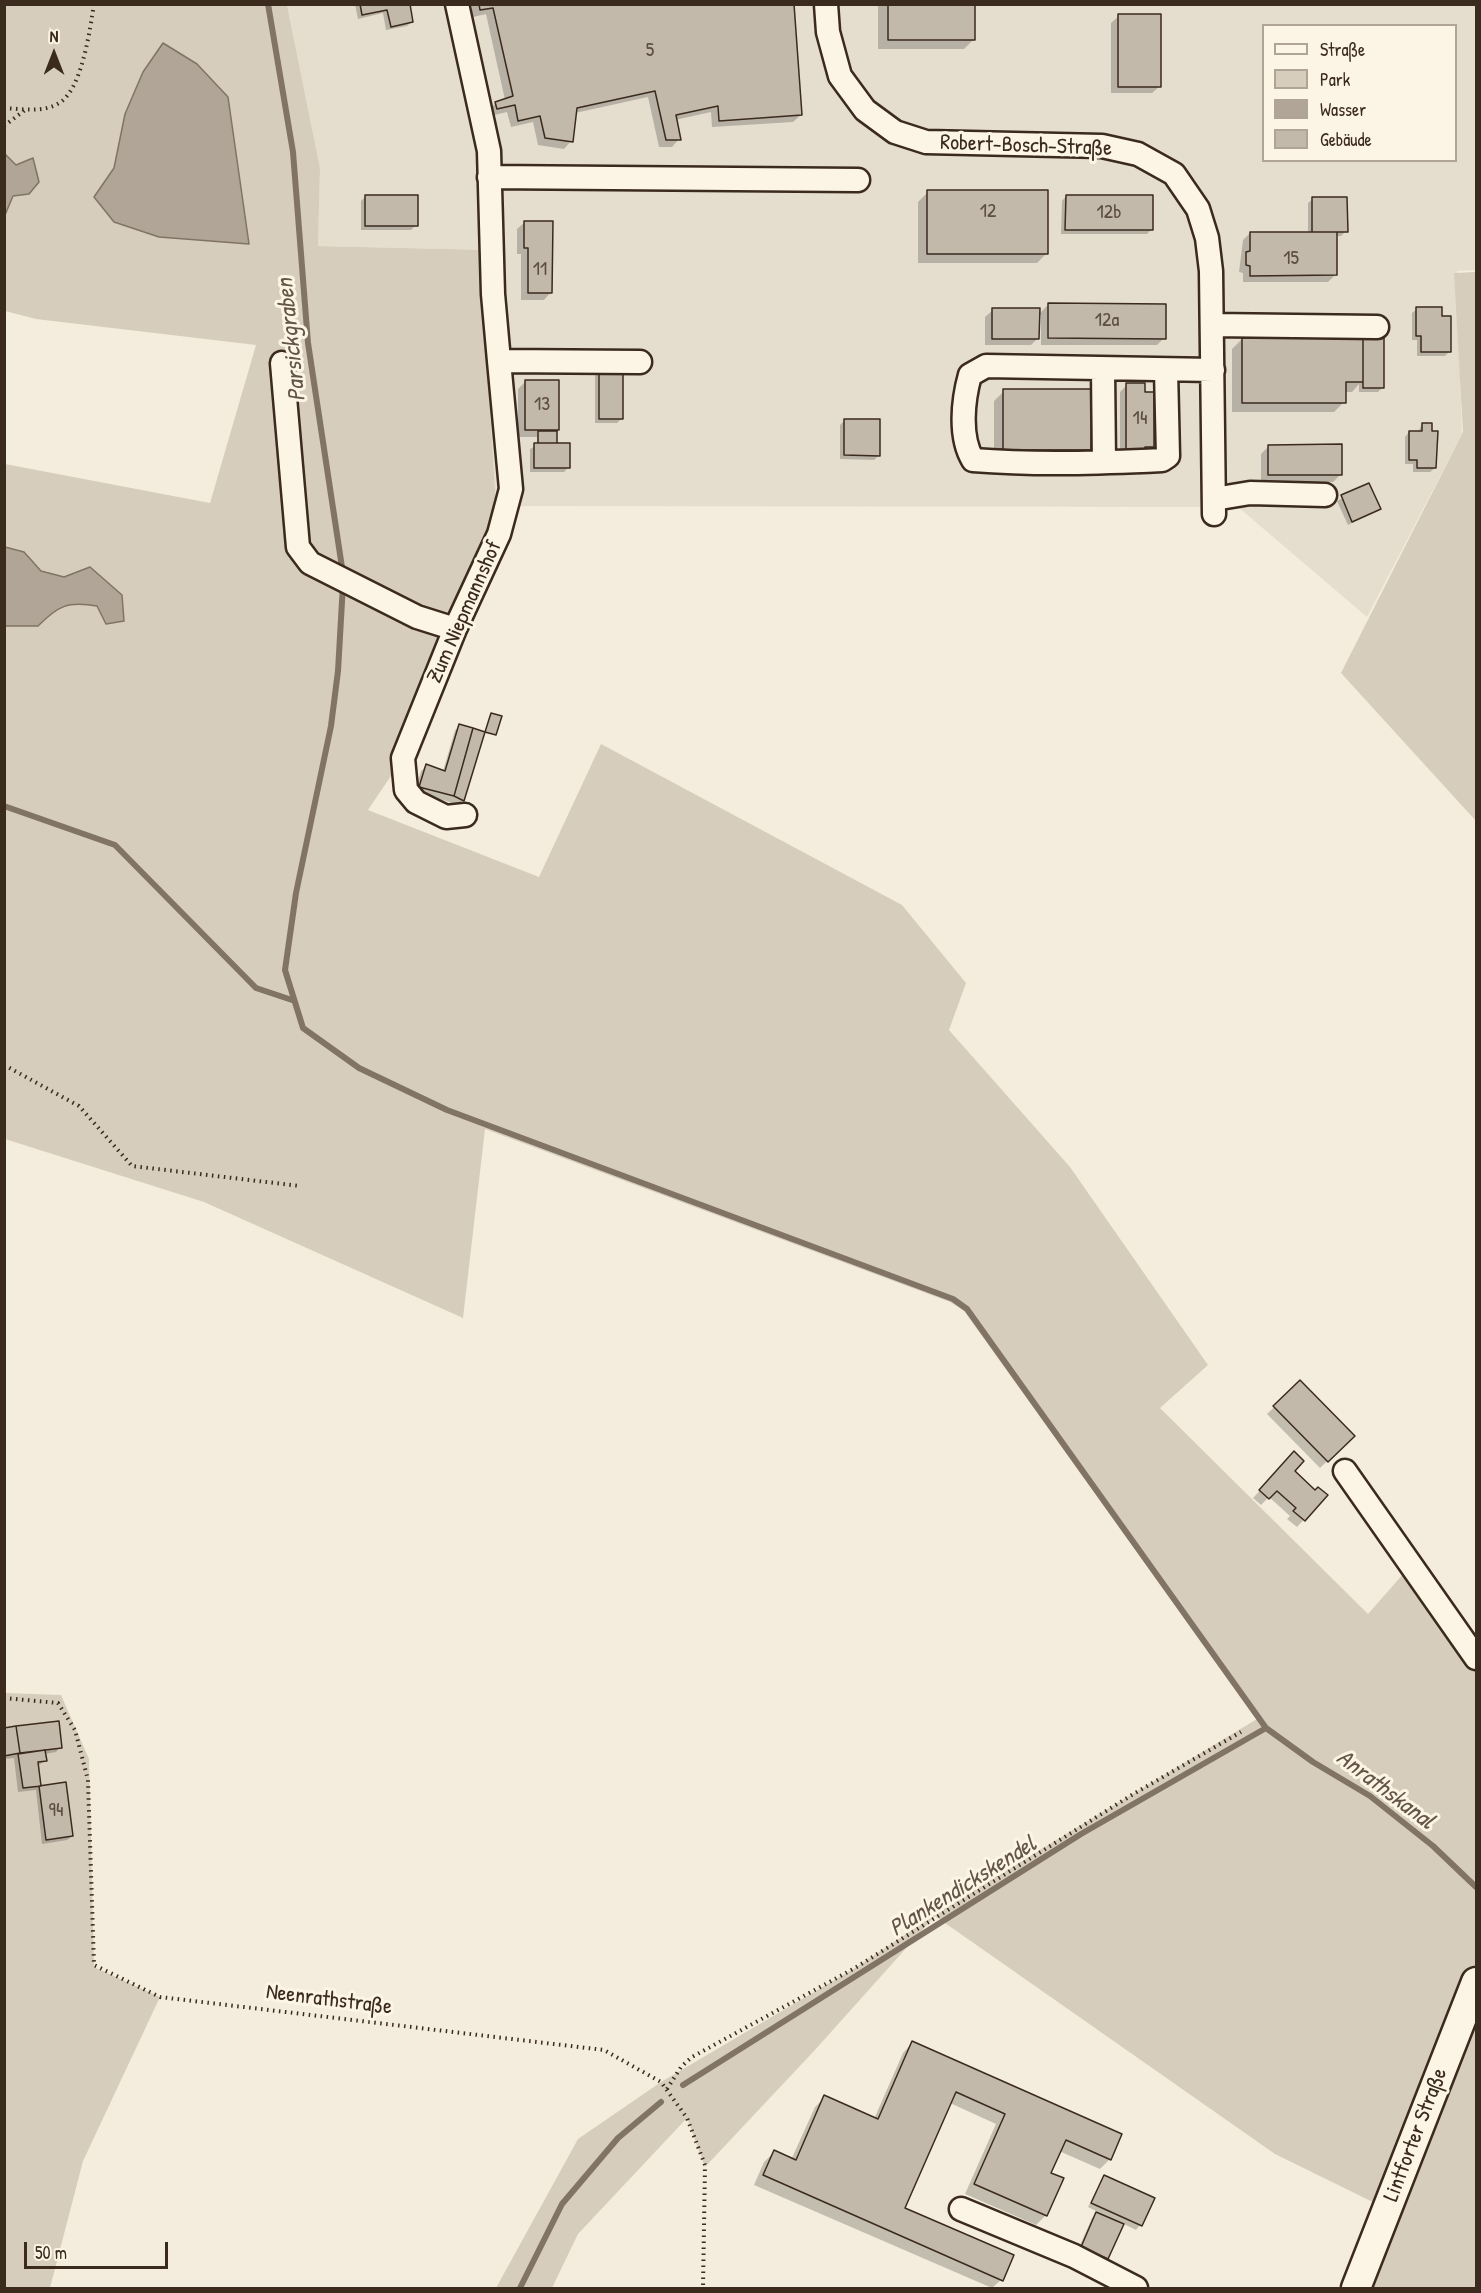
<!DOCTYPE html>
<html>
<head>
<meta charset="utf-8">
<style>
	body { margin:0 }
	#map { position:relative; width:1481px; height:2293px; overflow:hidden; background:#f4eddd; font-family:"Patrick Hand",sans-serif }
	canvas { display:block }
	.frame { position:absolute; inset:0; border:6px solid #3b2a1e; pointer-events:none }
	.legend { position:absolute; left:1262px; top:24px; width:195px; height:138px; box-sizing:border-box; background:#fcf5e5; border:2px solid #afa495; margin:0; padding:8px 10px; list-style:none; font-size:18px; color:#3b2a1e }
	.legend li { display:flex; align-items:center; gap:12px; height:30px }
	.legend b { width:30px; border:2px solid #afa495 }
	.north { position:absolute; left:24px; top:24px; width:60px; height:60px; -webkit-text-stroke:4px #fcf5e5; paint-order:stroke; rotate:0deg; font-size:16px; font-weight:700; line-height:24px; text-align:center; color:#3b2a1e }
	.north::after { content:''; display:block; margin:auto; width:21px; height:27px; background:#3b2a1e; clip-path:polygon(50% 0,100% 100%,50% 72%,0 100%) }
	.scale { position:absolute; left:24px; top:2242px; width:144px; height:27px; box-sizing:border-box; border:3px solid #3b2a1e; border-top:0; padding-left:8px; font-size:18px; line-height:21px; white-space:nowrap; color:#3b2a1e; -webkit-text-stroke:4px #fcf5e5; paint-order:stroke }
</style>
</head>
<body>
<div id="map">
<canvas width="1481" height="2293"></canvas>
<div class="frame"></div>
<ul class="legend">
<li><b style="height:8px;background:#fcf5e5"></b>Straße</li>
<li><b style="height:16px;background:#d6cdbd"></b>Park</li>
<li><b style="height:16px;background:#b0a596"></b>Wasser</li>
<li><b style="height:16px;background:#c3b9aa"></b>Gebäude</li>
</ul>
<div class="north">N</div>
<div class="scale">50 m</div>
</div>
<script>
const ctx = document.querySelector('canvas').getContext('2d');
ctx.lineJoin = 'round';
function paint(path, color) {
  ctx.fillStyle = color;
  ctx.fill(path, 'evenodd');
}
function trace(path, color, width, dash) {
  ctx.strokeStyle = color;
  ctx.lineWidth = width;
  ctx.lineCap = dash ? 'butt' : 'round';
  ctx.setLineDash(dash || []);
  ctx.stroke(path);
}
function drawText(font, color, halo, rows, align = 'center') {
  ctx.font = font + ' "Patrick Hand",sans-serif';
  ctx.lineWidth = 6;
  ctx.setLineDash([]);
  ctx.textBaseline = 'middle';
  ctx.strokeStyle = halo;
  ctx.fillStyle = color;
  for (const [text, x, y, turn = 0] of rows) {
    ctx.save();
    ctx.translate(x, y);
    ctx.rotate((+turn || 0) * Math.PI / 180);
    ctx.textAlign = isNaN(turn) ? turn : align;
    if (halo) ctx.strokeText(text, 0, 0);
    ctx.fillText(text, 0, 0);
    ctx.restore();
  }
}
paint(new Path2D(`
	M287 5H1476V270L1457 271 1462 434 1367 617 1238 507 496 506 488 376 489 250 318 246 320 168ZM1264 26H1456V160H1264Z`), '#e5ddce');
paint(new Path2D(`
	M4 5H287L320 168 318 246 489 250 488 376 496 506 445 660 403 758 368 810 539 877 601 744 902 905 966 983 949 1030 1070 1167 1208 1365 1160 1408 1368 1614 1411 1565 1476 1658V2288H1356L1387 2209 1275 2154 935 1916 814 2051 705 2167 687 2118 578 2234 552 2288H496L578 2139 661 2082 855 1968 962 1897 1257 1719 964 1311 950 1302 485 1129 463 1318 204 1202 5 1139V464L210 503 256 345 36 319 5 311V215L13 196 29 194 16 165 5 154ZM228 97 249 244 159 237 94 197 114 168 125 114Z
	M1476 272V821L1341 673 1463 432 1454 273Z
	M5 1693 61 1695 89 1759 94 1967 160 1997 83 2161 50 2288H5Z`), '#d6cdbd');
const water = new Path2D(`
	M163 43 197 64 228 97 249 244 159 237 114 222 94 197 114 168 125 114 143 72Z
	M5 154 16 165 33 158 39 182 29 194 13 196 5 215Z
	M5 547 24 552 41 571 64 577 90 567 122 595 124 621 106 624 97 606C67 601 58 606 38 626H5Z`);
paint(water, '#b0a596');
trace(water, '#817466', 1.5);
paint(new Path2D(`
	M355 4H408L412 21 407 26 386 30 383 13 358 19Z
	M471 4H792L801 115 793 122 712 127 711 112 675 120 679 139 672 147H659L648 97 575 113 571 141 564 149 538 145 533 122 511 127 507 112 490 116 488 111 496 103 505 100 486 14 473 17Z
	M878 4H974V39L964 49H878Z
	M1119 16 1160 86 1152 93H1111V23Z
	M928 192 1047 253 1037 263H918V202Z
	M366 196 416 225 411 230H361V201Z
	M1066 196 1151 230 1147 234H1061L1062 201Z
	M1313 199 1346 231 1341 236H1335V275L1328 282H1243V273L1239 272 1243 240 1250 233H1308V203Z
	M525 222 551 292 544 300H521V254H517V229Z
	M1048 305 1164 338 1157 345H1041V315H1038V338L1031 345H985V317L993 310 1038 315Z
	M1417 309 1449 352 1445 356H1417V340H1412V313Z
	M1242 339 1382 388 1378 392H1359V384L1352 392H1344V402L1334 412H1232V349Z
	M600 370 622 418 617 423H595V375Z
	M525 382 558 430 556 442 568 468 564 472H530V449L537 445V437H518V389Z
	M1127 385 1152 446 1145 453 1120 462V392Z
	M1004 391 1090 449 1080 459H994V401Z
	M845 420 879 455 874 460 840 459V425Z
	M1422 424 1435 468 1430 472H1413V464H1405V437L1409 432H1418Z
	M1268 447 1340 475 1333 482H1261V454Z
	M1369 485 1379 509 1348 525 1337 501Z
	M490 717 495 734 483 733 463 800 458 805 415 791 421 771 426 766 443 771 455 730 460 726 485 733Z
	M1300 1382 1353 1436 1320 1468 1267 1414Z
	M1287 1461 1293 1471 1315 1492 1326 1496 1297 1527 1287 1519 1290 1516 1269 1497 1261 1505 1253 1498Z
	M4 1729 60 1747 56 1752 44 1754 45 1761 37 1766 40 1787 72 1836 67 1840 42 1844 36 1790 18 1792 14 1758 4 1759Z
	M912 2043 1110 2159 1100 2169 1059 2151 1049 2174 1046 2215 1036 2225 965 2194 996 2124 950 2103 903 2208 1001 2280 992 2288 754 2185 764 2162 774 2152 791 2160 815 2107 825 2097 874 2119 903 2053Z
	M1104 2176 1140 2225 1136 2230 1122 2223 1102 2263 1077 2252 1092 2218 1098 2212 1088 2207Z`), '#0003');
trace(new Path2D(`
	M268 4 293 152 308 343 343 574
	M343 584 338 671 331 726 296 893 285 970 303 1028 359 1068 447 1110 953 1299 967 1309 1266 1728 1313 1762 1370 1796 1433 1846 1476 1887
	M4 806 115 845 256 988 292 1000
	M683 2085 1081 1834 1266 1728
	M520 2288 562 2204 618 2138 661 2102`), '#817466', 6);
const building = new Path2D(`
	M360 4H410L413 22 391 27 387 10 362 15Z
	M479 4H794L802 115 719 121 718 106 676 115 681 140H666L655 91 577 108 573 142 545 138 540 116 518 121 515 105 497 109 495 102 513 96 493 8 480 10Z
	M888 4H975V40H888Z
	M1118 14H1161V87H1118Z
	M927 190H1048V254H927Z
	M365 195H418V226H365Z
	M1066 195H1153V230H1065Z
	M1312 197H1347L1348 232H1312Z
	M524 221H553L552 293H528V248H524Z
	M1250 232H1337V275L1250 276V266L1246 265V252L1250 251Z
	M1048 303 1166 304V339L1048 338Z
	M1416 307H1442V316H1451V352H1421V336H1416Z
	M992 308H1040L1039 339H992Z
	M1242 338H1363V382H1346V403H1242Z
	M1363 338H1384V388H1363Z
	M599 369H623V419H599Z
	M525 380H559V430H525Z
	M1126 383H1145V392H1154V447H1145L1144 456H1126Z
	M1003 389H1092L1091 450H1003Z
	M844 419H880V456L844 455Z
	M1422 423H1432V431H1438L1436 468H1417V460H1409V431H1422Z
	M538 431H557V443H538Z
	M534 443H570V468H534Z
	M1342 444V475H1268V445Z
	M1369 483 1381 509 1352 522 1341 495Z
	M491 713 502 716 496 735 485 732Z
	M459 724 473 728 454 796 419 787 426 764 445 771Z
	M473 728 485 732 464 801 454 796Z
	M1300 1380 1355 1436 1328 1462 1273 1406Z
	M1294 1451 1304 1461 1295 1471 1315 1490 1318 1487 1328 1495 1305 1521 1293 1511 1296 1508 1277 1491 1269 1499 1259 1490Z
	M59 1721 62 1748 20 1753 16 1726Z
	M16 1726 20 1753 4 1756V1728Z
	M45 1750 47 1761 38 1762 41 1786 23 1788 18 1754Z
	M66 1782 73 1836 46 1840 39 1786Z
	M912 2041 1122 2134 1111 2160 1066 2140 1051 2173 1064 2178 1047 2216 974 2184 1005 2114 956 2092 905 2208 1014 2255 1003 2281 763 2175 774 2150 796 2160 824 2095 878 2119Z
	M1104 2175 1155 2198 1142 2226 1091 2203Z
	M1096 2212 1124 2224 1108 2259 1081 2247Z`);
paint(building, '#c3b9aa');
trace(building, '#3b2a1e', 1.5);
const minor = new Path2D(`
	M457 4 489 151 493 294 499 361 640 362
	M826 4 828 32 840 76 865 110 895 132 926 142 1102 146 1138 154 1174 174 1198 209 1207 238 1211 271 1214 514
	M489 177 858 180
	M1212 325 1377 327
	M282 363 298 547 310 563 417 617 455 629
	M1103 370 1104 462
	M1166 370 1168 456 1162 460C1099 463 1036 465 973 460 959 437 963 400 970 375L986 366 1213 370
	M1214 499 1250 493 1325 495
	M465 815 446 817 416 802 406 790 403 758 455 629 499 534 511 489 499 361
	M1345 1471 1476 1658
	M961 2209 1074 2256 1136 2288`);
const major = new Path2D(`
	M1356 2288 1476 1982`);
trace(minor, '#3b2a1e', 27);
trace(major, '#3b2a1e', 33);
trace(new Path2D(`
	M4 108C23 109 43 113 59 103 82 90 90 29 94 4
	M4 126 25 110
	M4 1065 79 1106 132 1166 300 1186
	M4 1698 58 1703 75 1730 88 1780 94 1965 160 1997 604 2050 661 2082 687 2118 705 2165 703 2288
	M667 2089 681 2067 692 2057 855 1968 1135 1793 1241 1732`), '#3b2a1e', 4, [1.5, 4.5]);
trace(minor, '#fcf5e5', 22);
trace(major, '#fcf5e5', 28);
drawText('20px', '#5d4e41', null, [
	["5",650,51],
	["12",988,212],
	["12b",1109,213],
	["15",1291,259],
	["11",540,270],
	["12a",1107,321],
	["13",542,405],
	["14",1140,419],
	["94",56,1811]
]);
drawText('22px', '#3b2a1e', '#fcf5e5', [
	["Robert-Bosch-Straße",1026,146,2],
	["Zum Niepmannshof",465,612,-66],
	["Neenrathstraße",329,2000,7],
	["Lintforter Straße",1416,2135,-69]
]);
drawText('italic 24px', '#645548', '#fcf5e5', [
	["Parsickgraben",292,340,-96],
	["Anrathskanal",1385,1790,37],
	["Plankendickskendel",963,1887,-32]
]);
</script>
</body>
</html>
